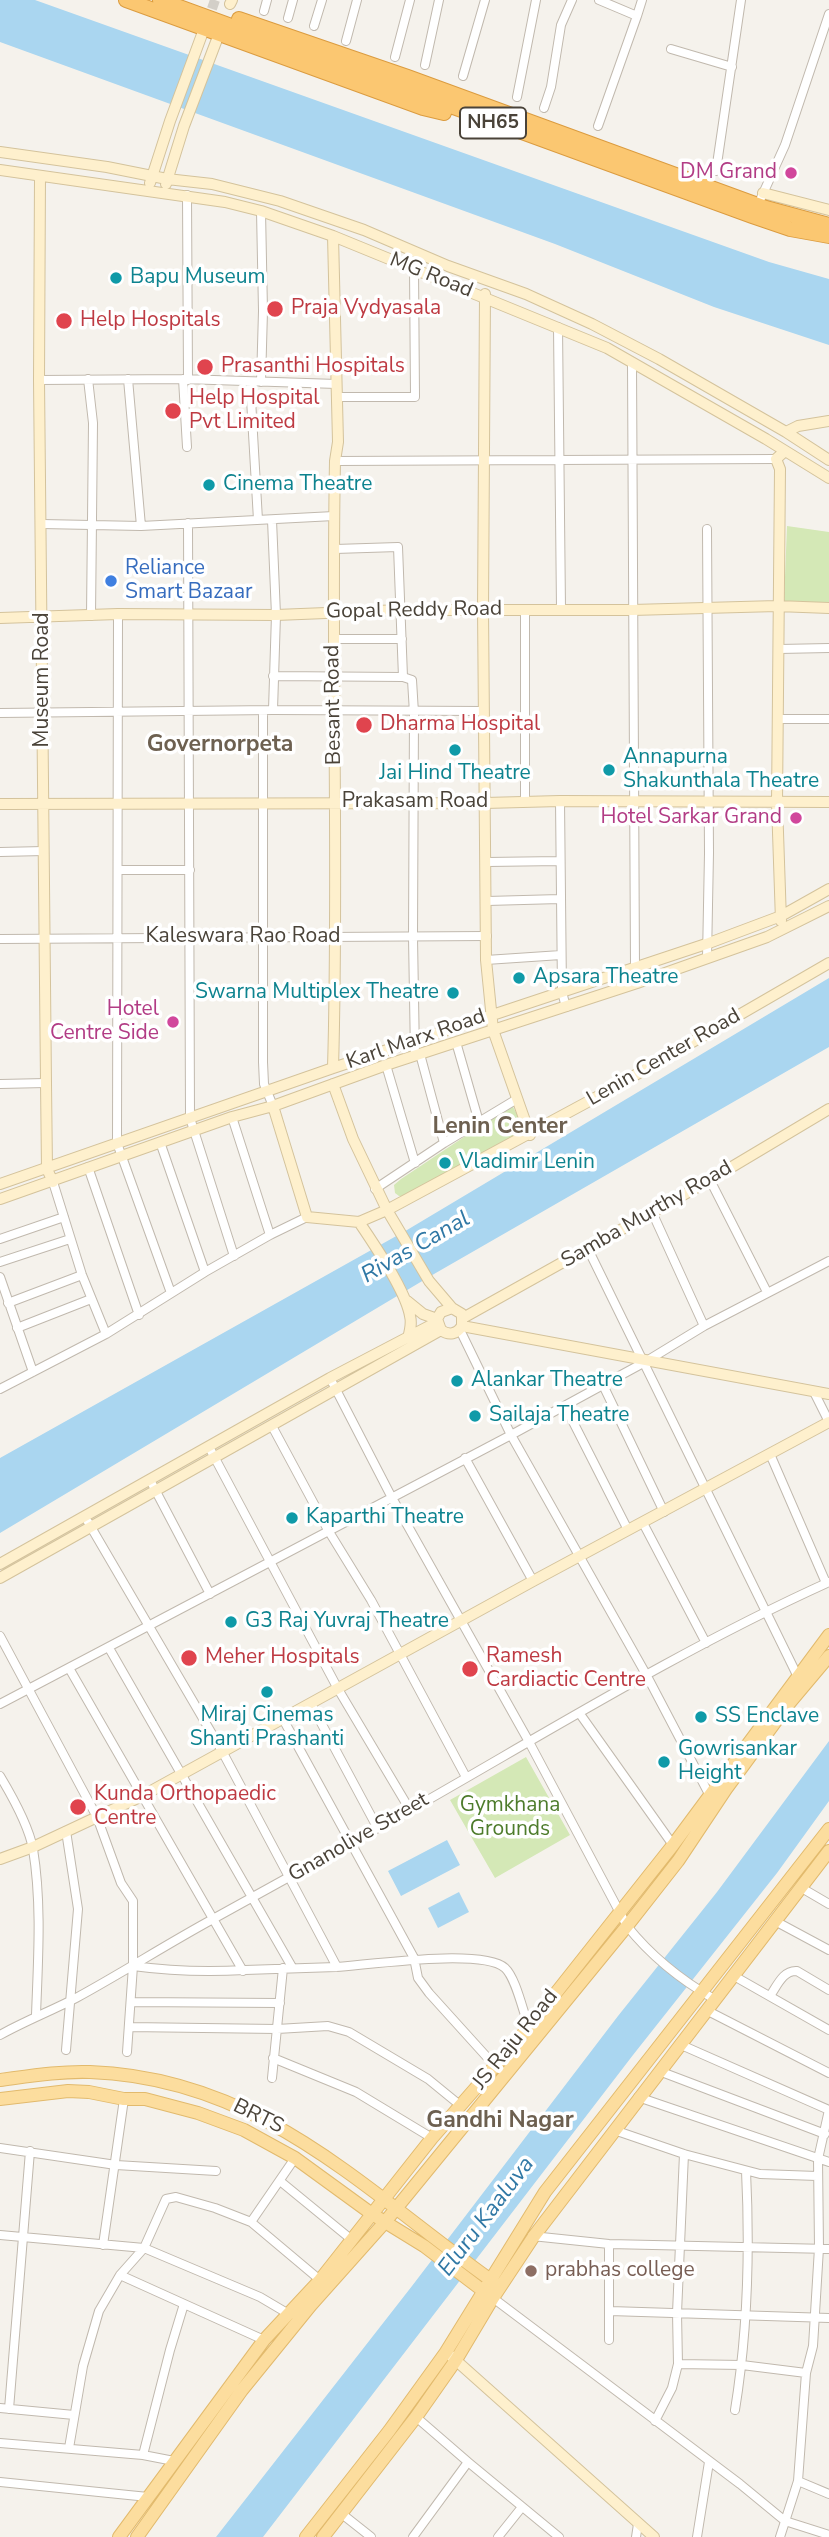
<!DOCTYPE html>
<html>
<head>
<meta charset="utf-8">
<style>
	body { margin:0 }
	canvas { display:block; background:#f5f2ec }
</style>
</head>
<body>
<canvas width="829" height="2537"></canvas>
<script>
const ctx = document.querySelector('canvas').getContext('2d');
ctx.lineJoin = 'round';
function paint(path, color) {
  ctx.fillStyle = color;
  ctx.fill(path, 'evenodd');
}
function trace(path, color, width, dash) {
  ctx.strokeStyle = color;
  ctx.lineWidth = width;
  ctx.lineCap = dash ? 'butt' : 'round';
  ctx.setLineDash(dash || []);
  ctx.stroke(path);
}
function drawText(font, color, halo, rows, align = 'center') {
  ctx.font = font + ' "Nunito Sans",sans-serif';
  ctx.lineWidth = 7;
  ctx.setLineDash([]);
  ctx.textBaseline = 'middle';
  ctx.strokeStyle = halo;
  ctx.fillStyle = color;
  for (const [text, x, y, turn = 0] of rows) {
    ctx.save();
    ctx.translate(x, y);
    ctx.rotate((+turn || 0) * Math.PI / 180);
    ctx.textAlign = isNaN(turn) ? turn : align;
    if (halo) ctx.strokeText(text, 0, 0);
    ctx.fillText(text, 0, 0);
    ctx.restore();
  }
}
paint(new Path2D(`
	M787 526 829 532V603L784 602Z
	M512 1105 527 1133 405 1196H399L395 1193 394 1185 401 1179Z
	M526 1757 570 1835 495 1878 450 1800Z`), '#d4e8b6');
paint(new Path2D(`
	M0 0H35L769 262 829 279V345L714 307 555 244 0 42Z
	M829 978V1047L434 1274 0 1533V1458L407 1230Z
	M829 1741V1801L777 1873 633 2055 263 2537H216L412 2286 618 2016 717 1892Z
	M447 1840 460 1865 401 1896 388 1871Z
	M459 1892 469 1912 438 1928 428 1908Z`), '#aad6f0');
trace(new Path2D(`
	M207 23 215 0`), '#d3cfc8', 10, [10, 5]);
const street = new Path2D(`
	M264 11 267 0
	M637 16 642 0
	M288 18 293 0
	M314 26 322 0
	M346 41 357 0
	M671 49 732 67
	M395 57 410 0
	M425 65 439 0
	M463 76 485 0
	M517 97 536 0
	M544 108 551 87 561 25 572 0
	M598 126 637 16 599 0
	M716 171 741 0
	M187 195 188 380
	M761 198 785 145 829 14
	M558 327 561 609
	M632 363 635 969 637 983
	M88 379 93 423 91 616
	M128 379 141 526
	M183 379 187 447
	M39 380 183 379 337 384
	M250 382 258 520
	M261 382 263 311 261 211
	M337 397H415L414 268
	M335 461 776 459
	M272 520 276 615 273 710
	M188 523 190 1118 234 1256
	M42 524 141 526 334 516
	M707 529 709 853 707 958
	M335 549 398 547 403 677
	M525 609V801
	M118 614 117 1143 171 1293
	M333 639H402
	M779 649 829 648
	M273 676 403 677 412 680 414 713 413 937 415 1056
	M263 711V1062L264 1084 273 1106
	M0 713 273 710 484 711
	M779 719H829
	M560 801 562 992 566 1007
	M0 852 44 851
	M487 862 560 861
	M118 870H190
	M487 901 560 899
	M0 939 487 936
	M486 960 561 955
	M456 1042 479 1122
	M420 1054 444 1143
	M386 1065 415 1163
	M0 1084 46 1083
	M232 1117 270 1235
	M160 1142 205 1272
	M88 1167 139 1315
	M710 1180 767 1292
	M53 1182 82 1275 106 1334
	M375 1189 444 1143 517 1099
	M652 1212 704 1326
	M0 1239 64 1217
	M588 1249 797 1675
	M0 1262 70 1239
	M0 1277 33 1372
	M8 1303 82 1275
	M17 1328 91 1299
	M460 1330 511 1435 647 1676 710 1796
	M330 1378 391 1496 528 1740 627 1926C651 1956 681 1980 714 1999
	M603 1385 664 1512
	M0 1389 106 1334 205 1272 270 1235 307 1217
	M814 1392 829 1422
	M565 1406 628 1530
	M272 1426 328 1530 371 1600 466 1777
	M209 1447 338 1689 410 1810
	M770 1454 826 1583
	M465 1458 533 1581
	M150 1480 210 1594
	M88 1522 222 1751 337 1967
	M643 1523 706 1643
	M0 1636 97 1817 121 1883 133 1901V1966L127 2052
	M109 1648 292 1967
	M69 1668 243 1971
	M0 1704 511 1435 645 1362 704 1326 829 1261
	M311 1704 377 1827
	M580 1714 673 1845
	M283 1719 414 1958 418 1978 429 1993 495 2066
	M0 1776C12 1796 29 1827 33 1849 42 1904 38 1960 36 2015
	M66 1831 78 1909 66 2050
	M800 1887 829 1904
	M775 1921 829 1950
	M133 1966C170 1971 208 1972 245 1970 275 1969 306 1968 336 1967 368 1965 482 1948 505 1968 516 1978 523 2012 529 2027
	M734 1976 829 2030
	M770 1996C777 1986 783 1970 797 1971L829 1990
	M131 2002 280 2003
	M706 2010 829 2073
	M129 2027 277 2029 328 2026 349 2032 428 2079 461 2106
	M0 2035C25 2021 51 2011 76 1998 122 1973 167 1944 213 1919 279 1882 346 1846 412 1809 549 1731 685 1647 829 1582
	M679 2044 829 2110
	M273 2058 356 2092 432 2138
	M659 2071 825 2134
	M272 2078 283 1968
	M638 2097 829 2162
	M614 2130 684 2154 760 2174 817 2176
	M0 2148 116 2165 216 2171
	M280 2181 352 2240
	M251 2222 295 2158
	M0 2235 144 2248 260 2297 287 2313
	M532 2236 609 2244 829 2249
	M609 2244V2340
	M103 2245 124 2099
	M120 2275 264 2340
	M493 2298 740 2484 785 2521 829 2535
	M610 2311 829 2318
	M678 2364 742 2365 806 2373
	M0 2408 74 2415
	M9 2409 30 2151
	M735 2410C748 2330 750 2252 746 2171
	M416 2417 468 2462
	M655 2421 672 2388 678 2364 677 2313 684 2154
	M0 2443 143 2455 174 2461
	M69 2448 83 2366 99 2311 120 2275 144 2248 166 2199 176 2197 215 2208 251 2222 320 2280
	M143 2455 170 2350 184 2304
	M798 2481 829 2494
	M0 2482 148 2497
	M342 2514 371 2537
	M413 2537 468 2462 559 2537
	M498 2537 522 2507
	M636 2537 638 2524
	M697 2537 709 2462
	M780 2537 798 2481 806 2373 813 2346 819 2248 818 2159 829 2110`);
const secondary = new Path2D(`
	M230 4 232 0
	M0 152 107 167 167 179 212 184 280 201 364 230 448 266 526 294 592 324 659 359 786 432 829 460
	M0 170 225 202 261 211 333 236 607 348 766 439 829 478
	M40 176 39 380 46 1083 47 1169 53 1182
	M150 183 170 121 204 29
	M166 184 184 126 219 34
	M763 193 829 210
	M333 236 338 442 335 461C331 663 339 865 333 1068
	M485 294 483 609 486 960 493 1030 530 1135
	M786 432 798 426 829 421
	M0 618 118 614 276 615 401 610H632L777 606 829 608
	M0 804 485 803 560 801 829 802
	M781 921 777 803 780 469 776 459 785 451
	M333 1084 353 1139 387 1210 429 1281 452 1308 462 1314V1326C457 1334 449 1336 441 1330L437 1319 441 1312 452 1308
	M273 1106 307 1217 359 1222 387 1210 606 1092 829 963
	M0 1184 333 1068 709 943 781 916 829 889
	M0 1199 232 1117 273 1106 386 1065 637 983 767 937 829 906
	M359 1222C374 1244 406 1291 410 1316 412 1324 410 1331 408 1338
	M407 1301 423 1314 437 1319
	M463 1318 710 1180 829 1109
	M462 1326 829 1394
	M0 1564 330 1378 437 1322
	M0 1578 441 1330
	M0 1859 33 1847 142 1796 533 1581 829 1422
	M451 2356 654 2537`);
const primary = new Path2D(`
	M0 2080C30 2076 60 2071 90 2072 261 2078 365 2191 495 2283
	M0 2099 68 2091 89 2092 124 2099H145L198 2113 244 2130 295 2158 372 2214 424 2246 490 2296
	M119 2537 264 2340 320 2280 432 2138 529 2027 673 1845 829 1635
	M137 2537 242 2390 311 2305 385 2222 627 1926 678 1861 726 1789 787 1706 829 1656
	M306 2537 389 2431 446 2352 545 2192 829 1829
	M323 2537 416 2417 456 2360 493 2298 534 2236 829 1851`);
const highway = new Path2D(`
	M126 0 423 108 444 113
	M160 0C357 72 554 145 752 216L790 229 829 236
	M239 19 408 77 766 208 829 225`);
trace(street, '#c1b9ae', 10);
trace(secondary, '#d4c39c', 12);
trace(primary, '#e2ba6d', 14);
trace(highway, '#db9c40', 16);
trace(street, '#fff', 8);
trace(secondary, '#fef0cd', 10);
trace(primary, '#fcdd9e', 12);
trace(highway, '#fbc771', 14);
for (const [x, y, r, color] of [
	[791,173,7,"#d1479c"],
	[116,278,7,"#0f9aa8"],
	[275,309,9,"#e0444e"],
	[64,321,9,"#e0444e"],
	[205,367,9,"#e0444e"],
	[173,411,9,"#e0444e"],
	[209,485,7,"#0f9aa8"],
	[111,581,7,"#3f7fe0"],
	[364,725,9,"#e0444e"],
	[455,750,7,"#0f9aa8"],
	[609,770,7,"#0f9aa8"],
	[796,818,7,"#d1479c"],
	[519,978,7,"#0f9aa8"],
	[453,993,7,"#0f9aa8"],
	[173,1022,7,"#d1479c"],
	[445,1163,7,"#0f9aa8"],
	[457,1381,7,"#0f9aa8"],
	[475,1416,7,"#0f9aa8"],
	[292,1518,7,"#0f9aa8"],
	[231,1622,7,"#0f9aa8"],
	[189,1658,9,"#e0444e"],
	[470,1669,9,"#e0444e"],
	[267,1692,7,"#0f9aa8"],
	[701,1717,7,"#0f9aa8"],
	[664,1762,7,"#0f9aa8"],
	[78,1807,9,"#e0444e"],
	[531,2271,7,"#8d6e63"]
]) {
  const dot = new Path2D();
  dot.arc(x, y, r, 0, 2 * Math.PI);
  ctx.fillStyle = color;
  ctx.fill(dot);
  trace(dot, '#fff', 2.5);
}
for (const [x, y, w] of [
	[493,123,66]
]) {
  const box = new Path2D();
  box.roundRect(x - w / 2, y - 15.5, w, 31, 5);
  ctx.fillStyle = '#fff';
  ctx.fill(box);
  trace(box, '#4a4339', 2);
}
drawText('bold 19px', '#4a4339', null, [
	["NH65",493,123]
]);
drawText('21px', '#b23c85', '#fff', [
	["DM Grand",777,173],
	["Hotel Sarkar Grand",782,818],
	["Hotel",159,1010],
	["Centre Side",159,1034]
], 'right');
drawText('21px', '#4a4339', '#fff', [
	["MG Road",431,276,22],
	["Gopal Reddy Road",414,611,-1],
	["Museum Road",43,680,-90],
	["Besant Road",334,705,-91],
	["Prakasam Road",415,802],
	["Kaleswara Rao Road",243,937],
	["Karl Marx Road",416,1040,-19],
	["Lenin Center Road",664,1058,-30],
	["Samba Murthy Road",647,1215,-30],
	["Gnanolive Street",359,1838,-30],
	["JS Raju Road",516,2040,-51],
	["BRTS",258,2117,26]
]);
drawText('21px', '#0d838f', '#fff', [
	["Bapu Museum",130,278],
	["Cinema Theatre",223,485],
	["Annapurna",623,758],
	["Shakunthala Theatre",623,782],
	["Jai Hind Theatre",455,774,"center"],
	["Apsara Theatre",533,978],
	["Swarna Multiplex Theatre",439,993,"right"],
	["Vladimir Lenin",459,1163],
	["Alankar Theatre",471,1381],
	["Sailaja Theatre",489,1416],
	["Kaparthi Theatre",306,1518],
	["G3 Raj Yuvraj Theatre",245,1622],
	["Miraj Cinemas",267,1716,"center"],
	["Shanti Prashanti",267,1740,"center"],
	["SS Enclave",715,1717],
	["Gowrisankar",678,1750],
	["Height",678,1774]
], 'left');
drawText('21px', '#be3a42', '#fff', [
	["Praja Vydyasala",291,309],
	["Help Hospitals",80,321],
	["Prasanthi Hospitals",221,367],
	["Help Hospital",189,399],
	["Pvt Limited",189,423],
	["Dharma Hospital",380,725],
	["Ramesh",486,1657],
	["Cardiactic Centre",486,1681],
	["Meher Hospitals",205,1658],
	["Kunda Orthopaedic",94,1795],
	["Centre",94,1819]
], 'left');
drawText('21px', '#366cbe', '#fff', [
	["Reliance",125,569],
	["Smart Bazaar",125,593]
], 'left');
drawText('21px', '#4e7c2c', '#fff', [
	["Gymkhana",510,1806],
	["Grounds",510,1830]
]);
drawText('21px', '#785e54', '#fff', [
	["prabhas college",545,2271]
], 'left');
drawText('bold 23px', '#6d6050', '#fff', [
	["Governorpeta",220,745],
	["Lenin Center",500,1127],
	["Gandhi Nagar",500,2121]
]);
drawText('italic 23px', '#3078a5', '#fff', [
	["Rivas Canal",416,1248,-30],
	["Eluru Kaaluva",487,2217,-53]
]);
</script>
</body>
</html>
